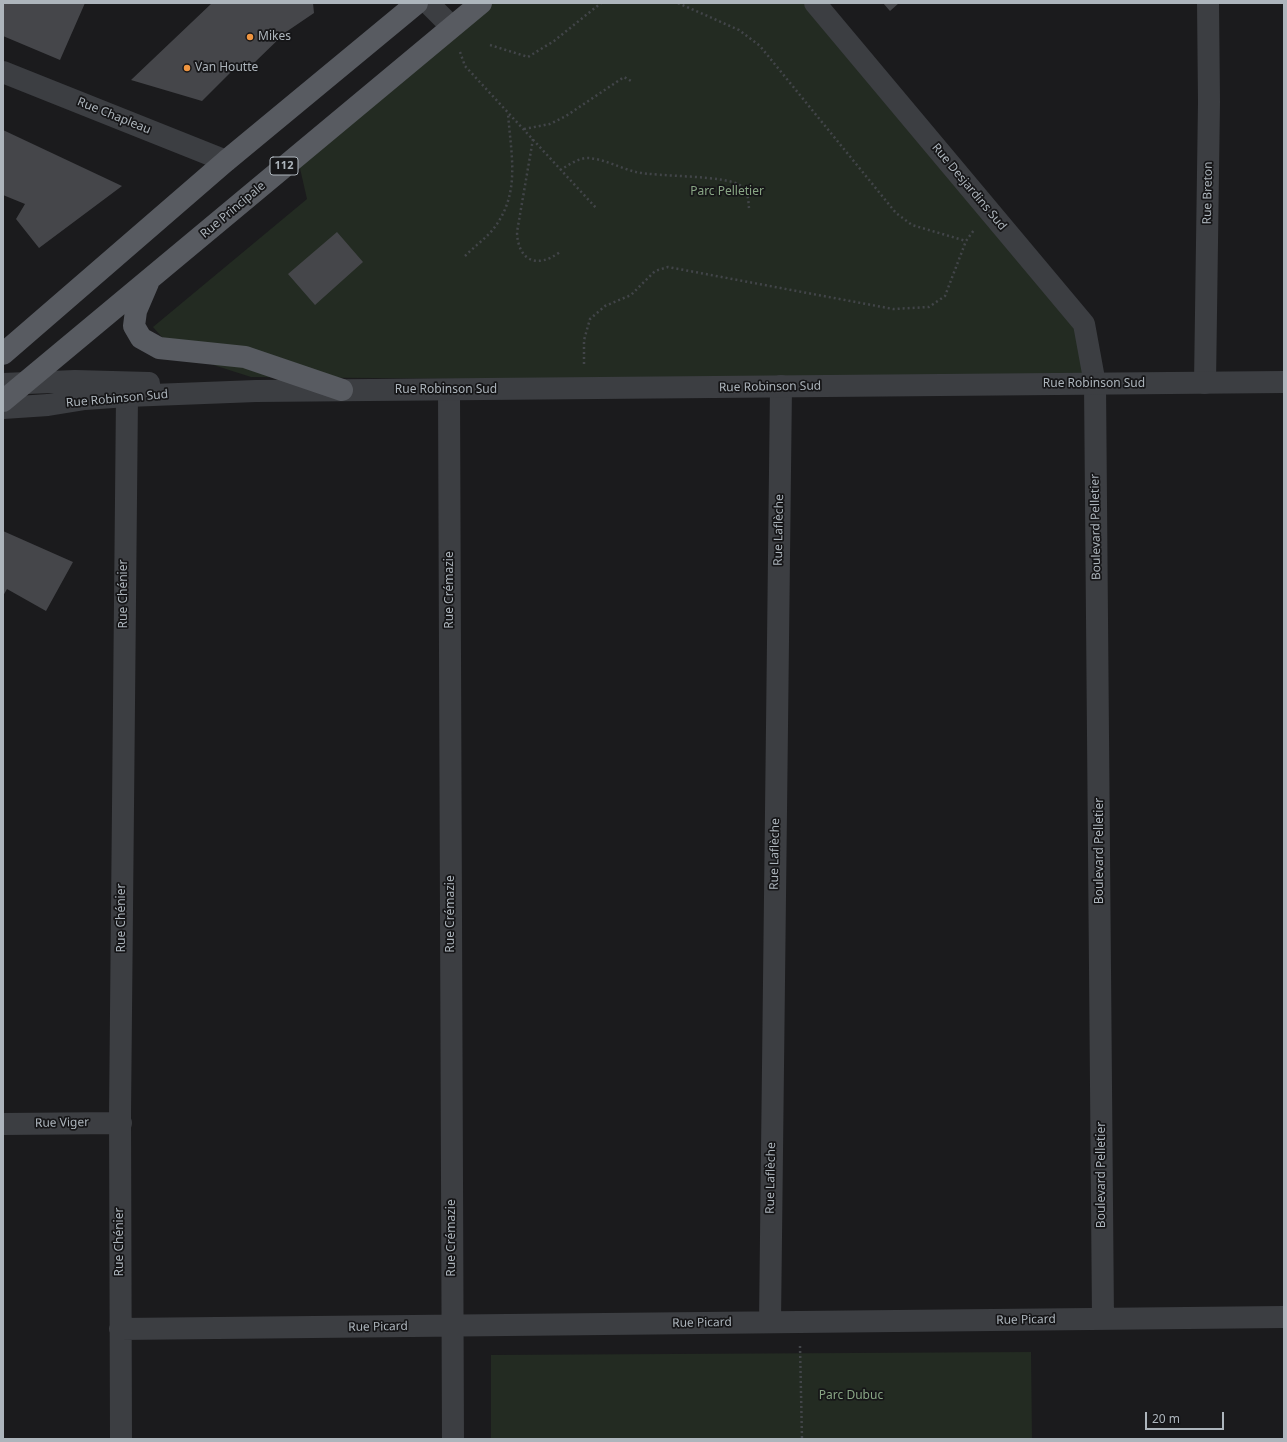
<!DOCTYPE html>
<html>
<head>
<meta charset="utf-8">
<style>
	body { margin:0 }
	#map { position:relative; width:1287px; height:1442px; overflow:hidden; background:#1b1b1d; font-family:"Noto Sans",sans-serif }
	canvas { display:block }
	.frame { position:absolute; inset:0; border:4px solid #adb5bc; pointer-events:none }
	.scale { position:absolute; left:1145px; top:1412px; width:79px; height:18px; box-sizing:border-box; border:2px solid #adb5bc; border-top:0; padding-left:5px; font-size:12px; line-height:14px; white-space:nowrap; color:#adb5bc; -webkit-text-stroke:3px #161618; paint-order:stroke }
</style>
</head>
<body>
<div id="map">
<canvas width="1287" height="1442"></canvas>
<div class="frame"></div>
<div class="scale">20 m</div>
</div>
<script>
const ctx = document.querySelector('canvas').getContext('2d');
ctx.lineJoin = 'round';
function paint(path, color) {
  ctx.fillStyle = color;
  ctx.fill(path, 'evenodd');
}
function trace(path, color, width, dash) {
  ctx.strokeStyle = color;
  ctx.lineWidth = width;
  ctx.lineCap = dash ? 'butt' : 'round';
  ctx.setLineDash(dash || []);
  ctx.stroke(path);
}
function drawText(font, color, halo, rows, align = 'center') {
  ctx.font = font + ' "Noto Sans",sans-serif';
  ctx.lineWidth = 3.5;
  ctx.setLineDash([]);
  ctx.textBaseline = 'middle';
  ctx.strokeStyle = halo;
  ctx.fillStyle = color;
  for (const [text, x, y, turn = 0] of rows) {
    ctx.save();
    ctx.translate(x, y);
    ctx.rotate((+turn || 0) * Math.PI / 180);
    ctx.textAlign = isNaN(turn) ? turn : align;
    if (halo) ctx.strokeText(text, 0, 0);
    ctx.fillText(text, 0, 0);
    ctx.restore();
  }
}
paint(new Path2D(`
	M486 3H815L1084 324 1095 384 251 377 176 353 153 327 307 199 299 164Z
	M1031 1352 1032 1439H491V1355Z`), '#232b22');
paint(new Path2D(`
	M3 3H85L60 60 3 36Z
	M212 3H313L314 13 286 32 255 62 243 65 231 72 202 101 131 80Z
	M883 3H899L890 11Z
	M3 130 122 186 39 248 16 219 25 204 3 195Z
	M337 232 363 262 315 305 288 274Z
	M3 531 73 562 46 611 7 589 3 596Z`), '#45464a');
trace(new Path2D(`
	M678 3 739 30 760 46 896 213 912 225 966 241
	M490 45 528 57 554 41 601 3
	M460 52 465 66 597 209
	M524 129 550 124 566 116 624 77 633 82
	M533 139 517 232C518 261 537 269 560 252
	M560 170C569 165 578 158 588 158 604 159 620 168 636 172 658 177 728 175 741 186 749 192 748 200 749 208
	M465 256C473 248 482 241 490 233 522 196 511 157 508 113
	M584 364V340L590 319 605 306 631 295 655 271 668 267 893 309 929 307 945 296 966 241 974 230
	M800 1346 802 1439`), '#424549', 2.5, [2, 3]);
trace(new Path2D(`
	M428 3 451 26
	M815 3 1084 324 1095 384 1103 1319
	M3 72 226 161
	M1205 383 1209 102 1208 3
	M449 390 453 1439
	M3 1124 121 1123
	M770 1322 781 386
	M120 1329 1284 1317
	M121 1439 120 1114 127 396`), '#3c3e42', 22);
trace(new Path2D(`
	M3 384 75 381 149 383
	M3 408 48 405 85 399 127 396 256 391 1284 382`), '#3c3e42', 22);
trace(new Path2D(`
	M148 283 136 311 134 326 141 338 159 348 245 357 342 390
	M3 354 226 161 417 3
	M3 401 481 3`), '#585b61', 22);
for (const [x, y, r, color] of [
	[250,37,4,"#ef9540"],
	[187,68,4,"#ef9540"]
]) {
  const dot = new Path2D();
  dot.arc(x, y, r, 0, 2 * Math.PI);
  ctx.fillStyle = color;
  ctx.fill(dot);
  trace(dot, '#161618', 1.5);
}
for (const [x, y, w] of [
	[284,166,28]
]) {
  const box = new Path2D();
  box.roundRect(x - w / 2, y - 9, w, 18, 3);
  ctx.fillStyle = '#161618';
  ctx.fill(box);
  trace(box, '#adb5bc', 1);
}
drawText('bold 11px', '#adb5bc', null, [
	["112",284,166]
]);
drawText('12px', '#adb5bc', '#161618', [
	["Mikes",258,37],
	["Van Houtte",195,68]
], 'left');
drawText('12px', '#adb5bc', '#161618', [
	["Rue Chapleau",114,116,22],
	["Rue Desjardins Sud",969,187,50],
	["Rue Breton",1208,193,-89],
	["Rue Principale",233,210,-40],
	["Rue Robinson Sud",1094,384],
	["Rue Robinson Sud",770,387,-1],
	["Rue Robinson Sud",446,390],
	["Rue Robinson Sud",117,399,-5],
	["Boulevard Pelletier",1096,527,-91],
	["Rue Laflèche",779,530,-89],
	["Rue Crémazie",450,590,-90],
	["Rue Chénier",124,594,-90],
	["Boulevard Pelletier",1100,851,-90],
	["Rue Laflèche",775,854,-89],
	["Rue Crémazie",451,914,-90],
	["Rue Chénier",122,918,-90],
	["Rue Viger",62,1123,-1],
	["Boulevard Pelletier",1102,1175,-90],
	["Rue Laflèche",771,1178,-89],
	["Rue Crémazie",452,1238,-90],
	["Rue Chénier",120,1242,-90],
	["Rue Picard",1026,1320,-1],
	["Rue Picard",702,1323,-1],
	["Rue Picard",378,1327,-1]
]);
drawText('12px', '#89a685', '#161618', [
	["Parc Pelletier",727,192],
	["Parc Dubuc",851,1396]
]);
</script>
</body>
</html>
